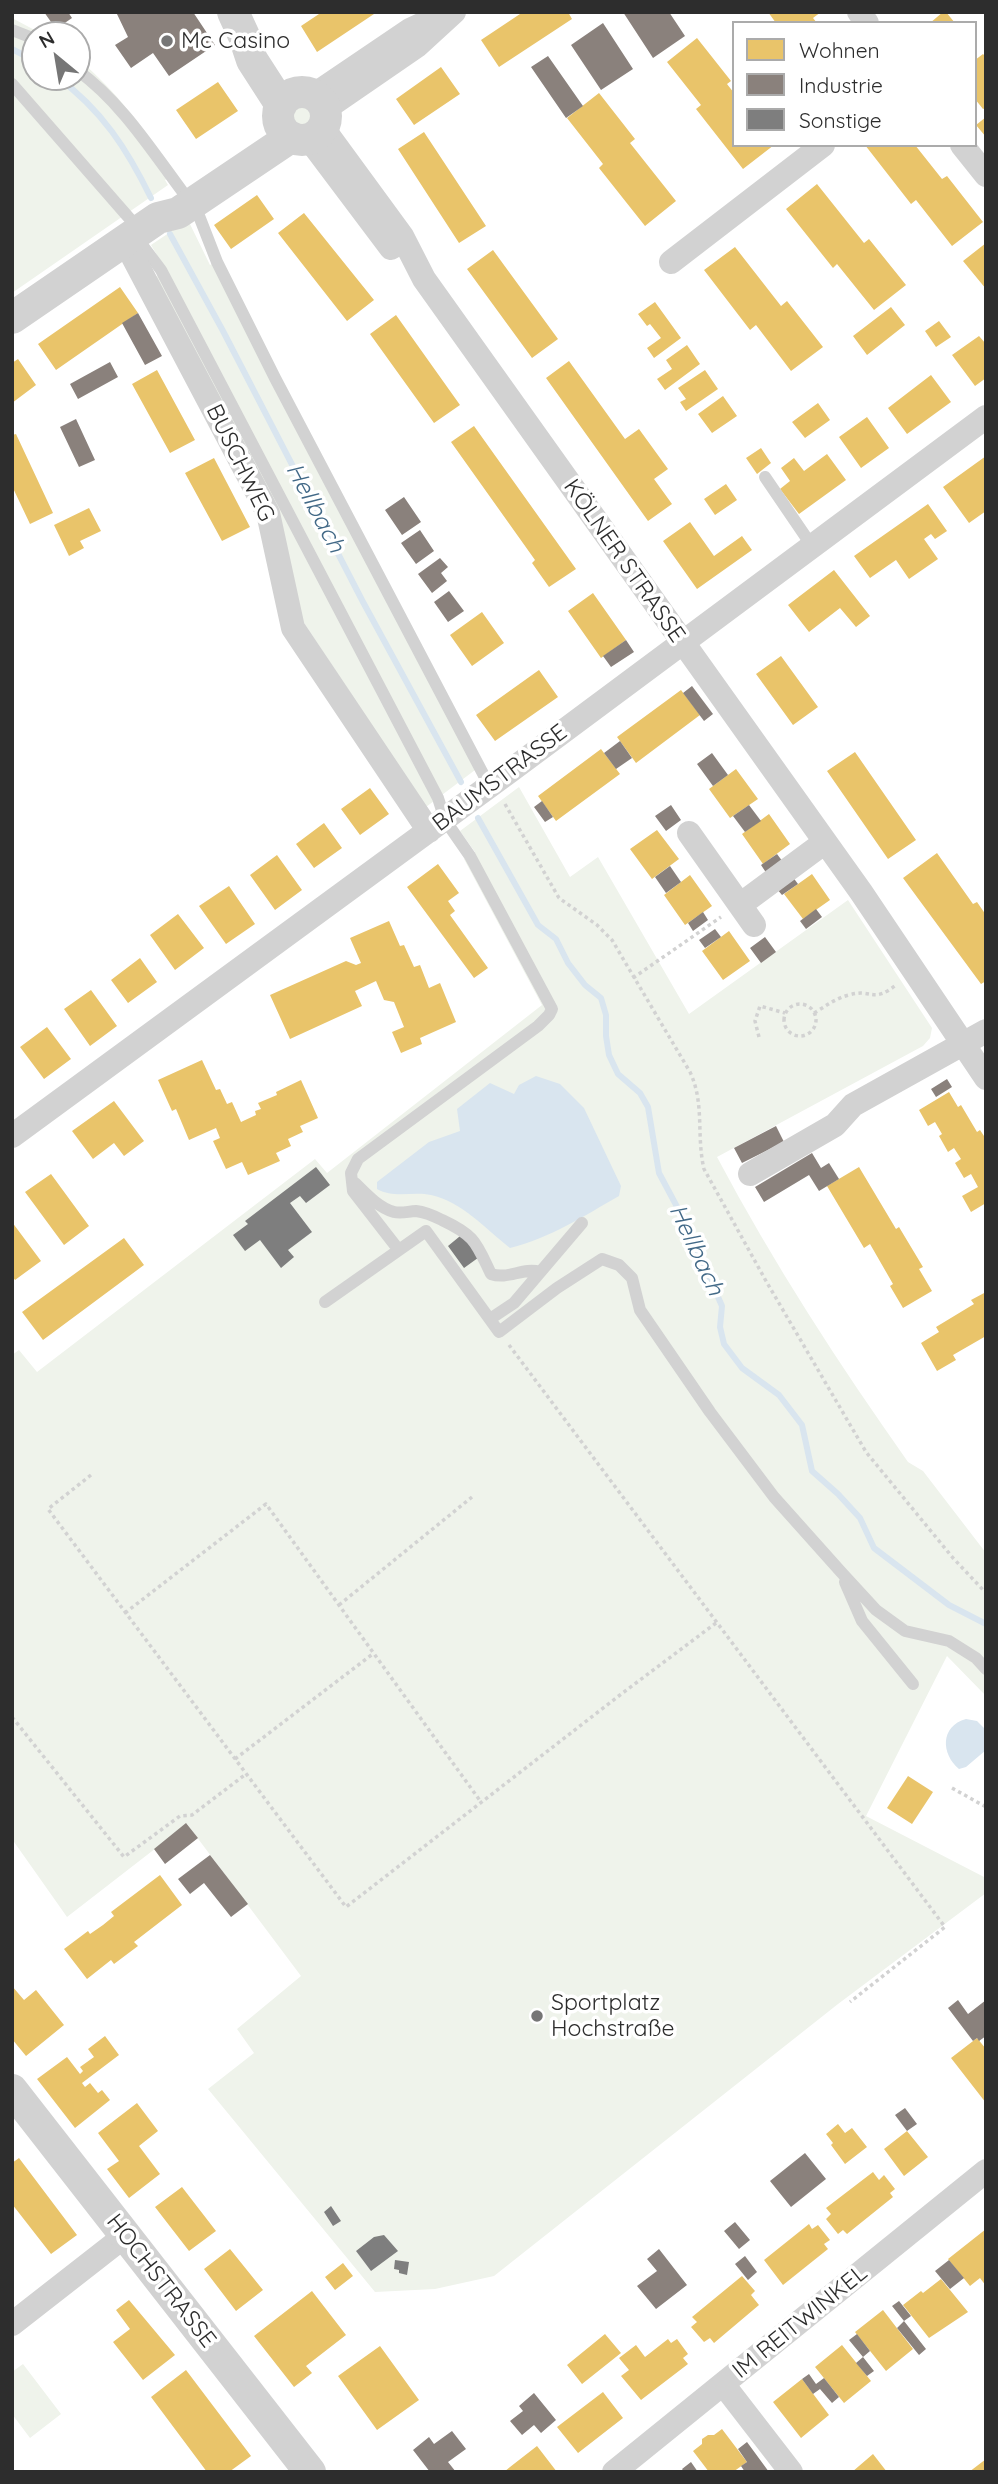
<!DOCTYPE html>
<html>
<head>
<meta charset="utf-8">
<style>
	body { margin:0 }
	#map { position:relative; width:998px; height:2484px; overflow:hidden; background:#fff; font-family:Quicksand,sans-serif }
	canvas { display:block }
	.frame { position:absolute; inset:0; border:14px solid #2d2d2d; pointer-events:none }
	.legend { position:absolute; left:732px; top:21px; width:245px; height:126px; box-sizing:border-box; background:#fff; border:2px solid #ababab; margin:0; padding:9px 12px; list-style:none; font-size:21px; color:#2d2d2d }
	.legend li { display:flex; align-items:center; gap:14px; height:35px }
	.legend b { width:35px; border:2px solid #ababab }
	.north { position:absolute; left:21px; top:21px; width:70px; height:70px; box-sizing:border-box; background:#fff; border:2px solid #ababab; border-radius:50%; rotate:330deg; font-size:19px; font-weight:700; line-height:28px; text-align:center; color:#2d2d2d }
	.north::after { content:''; display:block; margin:auto; width:24px; height:32px; background:#767676; clip-path:polygon(50% 0,100% 100%,50% 72%,0 100%) }
</style>
</head>
<body>
<div id="map">
<canvas width="998" height="2484"></canvas>
<div class="frame"></div>
<ul class="legend">
<li><b style="height:19px;background:#e9c46a"></b>Wohnen</li>
<li><b style="height:19px;background:#8a817c"></b>Industrie</li>
<li><b style="height:19px;background:#7e7e7e"></b>Sonstige</li>
</ul>
<div class="north">N</div>
</div>
<script>
const ctx = document.querySelector('canvas').getContext('2d');
ctx.lineJoin = 'round';
function paint(path, color) {
  ctx.fillStyle = color;
  ctx.fill(path, 'evenodd');
}
function trace(path, color, width, dash) {
  ctx.strokeStyle = color;
  ctx.lineWidth = width;
  ctx.lineCap = dash ? 'butt' : 'round';
  ctx.setLineDash(dash || []);
  ctx.stroke(path);
}
function drawText(font, color, halo, rows, align = 'center') {
  ctx.font = font + ' Quicksand,sans-serif';
  ctx.lineWidth = 7;
  ctx.setLineDash([]);
  ctx.textBaseline = 'middle';
  ctx.strokeStyle = halo;
  ctx.fillStyle = color;
  for (const [text, x, y, turn = 0] of rows) {
    ctx.save();
    ctx.translate(x, y);
    ctx.rotate((+turn || 0) * Math.PI / 180);
    ctx.textAlign = isNaN(turn) ? turn : align;
    if (halo) ctx.strokeText(text, 0, 0);
    ctx.fillText(text, 0, 0);
    ctx.restore();
  }
}
paint(new Path2D(`
	M12 18 44 35H35V77H77V58C118 92 145 131 176 174L165 180 168 185 12 293Z
	M290 115a12 12 0 1 1 24 0a12 12 0 1 1-24 0Z
	M188 220 210 265 217 262 285 385 479 767 426 807 302 620 156 279 163 265 151 245Z
	M519 787 570 877 598 857 689 1014 848 900 932 1028 930 1038 923 1046 717 1157C773 1263 839 1364 908 1462L923 1471 986 1553V1696L947 1656 866 1816 986 1878V1893L838 2004 494 2276 435 2289 375 2292 208 2089 254 2053 237 2029 301 1976 187 1824 67 1917 12 1839V1355L19 1350 37 1372 315 1159 327 1173 542 1005 464 859 475 852 460 831Z
	M23 2364 61 2414 30 2438 12 2414V2372Z`), '#eff3eb');
paint(new Path2D(`
	M536 1076 560 1084 584 1108 621 1186 619 1196C584 1216 550 1238 510 1248 486 1229 462 1202 431 1195 412 1191 395 1199 377 1189V1182L429 1142 460 1131 457 1109 490 1083 514 1094 519 1085Z
	M966 1719 977 1721 986 1730V1750L966 1767 959 1769C941 1754 940 1726 966 1719Z`), '#d9e5ef');
paint(new Path2D(`
	M322 12H377L317 52 301 26Z
	M523 12H568L572 19 499 67 481 40Z
	M768 12H821L813 18 817 23H776Z
	M943 12H946L955 23H930Z
	M697 38 731 81 727 84 734 93V145H774L743 169 696 109 701 105 667 62Z
	M983 54 986 57V108L983 109 975 99V60Z
	M441 67 460 94 414 125 396 99Z
	M218 82 238 111 196 139 176 110Z
	M599 93 635 139 630 143 676 201 645 226 599 168 603 164 567 118Z
	M986 117V137L976 125Z
	M424 132 486 226 459 243 398 149Z
	M865 145H915L942 179 947 176 983 222 952 246 916 200 911 204Z
	M817 184 864 243 869 239 906 285 874 310 837 264 833 268 786 209Z
	M257 195 274 219 231 249 214 225Z
	M304 213 374 300 347 321 278 233Z
	M986 243V289L963 261Z
	M735 247 781 306 787 301 823 347 791 371 756 325 750 330 704 270Z
	M493 250 558 339 532 358 467 269Z
	M120 287 138 313 56 370 38 344Z
	M655 302 681 338 654 358 647 348 661 338 650 324 647 326 638 314Z
	M891 307 905 325 867 355 853 336Z
	M396 315 460 405 434 423 370 334Z
	M939 321 951 337 936 347 925 331Z
	M979 336 986 344V378L975 386 952 355Z
	M687 345 700 364 665 390 657 379 672 369 666 360Z
	M18 359 36 385 12 403V363Z
	M569 361 625 439 639 429 668 469 654 479 672 504 648 521 546 378Z
	M157 370 195 440 170 453 132 384Z
	M705 370 718 389 686 411 680 402 686 399 678 388Z
	M931 375 951 402 907 434 888 408Z
	M723 396 737 416 712 433 698 414Z
	M818 403 830 420 805 438 792 422Z
	M867 417 889 448 861 468 839 437Z
	M474 426 576 569 549 587 532 563 535 560 451 442Z
	M16 434 53 513 30 524 12 486V435Z
	M761 448 771 463 757 474 746 458Z
	M827 454 846 480 799 514 780 489 790 481 781 468 794 458 804 471Z
	M986 456V511L969 523 943 487Z
	M214 458 250 527 222 541 185 473Z
	M726 484 737 500 715 515 704 499Z
	M928 504 947 531 935 539 931 534 924 539 938 559 909 579 896 560 870 578 854 556Z
	M89 508 101 531 80 541 84 548 69 556 54 525Z
	M690 522 714 556 742 536 752 550 697 589 663 541Z
	M834 570 870 616 856 627 840 608 809 632 788 605Z
	M593 593 626 640 601 658 568 611Z
	M482 612 504 643 472 666 450 635Z
	M781 656 818 707 793 725 756 674Z
	M539 670 558 697 495 741 476 715Z
	M681 690 700 715 636 763 617 737Z
	M601 749 620 774 556 821 538 796Z
	M855 752 916 840 888 859 827 771Z
	M736 769 758 799 730 818 709 789Z
	M370 788 389 814 360 835 341 809Z
	M769 814 790 844 763 864 742 834Z
	M324 823 342 848 314 868 296 844Z
	M657 830 679 859 652 879 630 849Z
	M937 853 973 904 977 902 986 915V981L981 984 903 878Z
	M277 855 302 890 275 910 250 875Z
	M438 864 459 893 448 901 455 911 450 915 488 968 474 978 407 887Z
	M812 874 830 900 803 919 784 894Z
	M690 875 712 906 685 925 664 895Z
	M229 886 255 924 226 944 199 906Z
	M178 914 204 948 175 970 150 935Z
	M389 921 400 946 404 945 414 967 420 965 429 988 440 983 456 1022 420 1038 422 1044 401 1053 392 1032 404 1027 394 1002 384 1000 376 981 355 991 362 1006 290 1039 270 995 346 961 356 965 361 963 350 938Z
	M729 931 750 961 723 980 702 951Z
	M140 958 157 982 128 1003 111 980Z
	M91 990 117 1026 90 1046 64 1009Z
	M47 1027 71 1059 44 1079 20 1047Z
	M202 1060 216 1090 220 1089 227 1104 232 1102 241 1122 256 1115 255 1111 261 1109 258 1103 277 1095 276 1092 301 1080 318 1118 300 1126 303 1132 288 1139 291 1146 276 1153 280 1161 248 1175 242 1162 226 1169 213 1141 220 1138 216 1128 189 1140 176 1109 172 1111 158 1080Z
	M949 1092 958 1107 961 1105 977 1132 980 1130 986 1139V1203L971 1212 962 1196 978 1187 971 1174 964 1178 955 1163 961 1159 954 1148 948 1152 939 1136 942 1134 935 1122 928 1126 919 1110Z
	M114 1101 144 1141 124 1156 114 1143 93 1159 72 1131Z
	M859 1167 896 1229 899 1227 923 1267 919 1269 932 1291 903 1308 890 1286 893 1284 870 1244 864 1248 827 1186Z
	M51 1174 89 1226 64 1245 25 1192Z
	M12 1222 41 1261 15 1280 12 1276Z
	M124 1238 144 1265 43 1340 22 1312Z
	M986 1292V1336L953 1355 956 1360 937 1371 921 1343 939 1332 936 1327 974 1304 971 1300Z
	M908 1776 933 1792 912 1824 887 1808Z
	M160 1875 182 1905 134 1942 138 1946 114 1964 111 1960 87 1979 64 1949 88 1931 90 1934 103 1925 114 1916 111 1912Z
	M12 1986 24 2000 36 1990 64 2025 26 2056 12 2039Z
	M105 2036 119 2055 82 2083 85 2087 90 2083 98 2093 102 2090 110 2100 75 2128 37 2079 67 2057 80 2074 83 2071 80 2067 94 2057 88 2049Z
	M977 2038 986 2049V2103L951 2058Z
	M137 2103 158 2131 139 2146 160 2174 129 2198 107 2169 119 2161 98 2133Z
	M838 2124 845 2133 852 2128 867 2147 845 2164 831 2145 833 2143 826 2134Z
	M907 2131 928 2157 904 2176 884 2149Z
	M19 2158 77 2235 51 2254 12 2204V2163Z
	M873 2172 879 2180 884 2175 895 2189 890 2193 893 2197 847 2234 843 2230 838 2234 826 2219 831 2214 826 2208Z
	M182 2187 216 2231 189 2251 155 2207Z
	M809 2224 812 2229 818 2225 830 2240 824 2244 828 2249 783 2285 764 2260Z
	M986 2229V2286L980 2278 970 2286 948 2259Z
	M230 2249 263 2290 236 2311 204 2269Z
	M343 2263 353 2276 335 2290 325 2277Z
	M742 2276 755 2291 751 2295 759 2305 714 2343 710 2338 704 2342 691 2327 697 2322 692 2317Z
	M941 2279 968 2312 929 2338 903 2305 921 2291 923 2293Z
	M312 2291 346 2335 306 2366 312 2373 294 2387 254 2336Z
	M129 2300 175 2355 143 2380 113 2342 130 2329 116 2310Z
	M883 2310 913 2349 886 2371 855 2332Z
	M605 2334 621 2353 582 2384 567 2365Z
	M668 2339 671 2343 677 2339 688 2354 683 2358 688 2364 641 2400 621 2376 629 2370 619 2358 636 2345 645 2357Z
	M842 2345 871 2381 844 2403 815 2367Z
	M380 2346 419 2400 377 2430 338 2376Z
	M186 2370 251 2456 229 2472H207L151 2397Z
	M802 2379 829 2415 801 2438 773 2402Z
	M603 2392 623 2418 578 2453 557 2427Z
	M722 2429 747 2462 733 2472H709L693 2451 702 2444V2439L708 2435H714Z
	M537 2446 557 2472H504L510 2467Z
	M873 2454 887 2472H852Z
	M986 2459V2472H969Z`), '#e9c46a');
paint(new Path2D(`
	M44 12H68L72 18 56 29Z
	M116 12H193L215 45 169 76 153 53 131 68 115 45 128 37Z
	M623 12H669L685 36 653 58Z
	M603 23 633 69 601 90 571 45Z
	M548 56 583 106 566 118 531 67Z
	M138 313 162 356 145 365 122 323Z
	M110 362 118 377 78 399 70 384Z
	M76 419 95 460 79 467 60 427Z
	M404 497 421 522 402 535 385 510Z
	M420 530 434 551 416 564 401 543Z
	M440 558 448 567 441 573 447 581 432 593 418 574Z
	M449 591 464 611 448 622 434 602Z
	M626 640 634 652 611 667 603 656Z
	M692 686 713 714 704 721 683 693Z
	M620 741 632 758 616 769 604 753Z
	M712 753 728 775 713 786 697 764Z
	M542 801 553 817 545 822 534 807Z
	M671 805 681 820 666 831 655 816Z
	M749 805 761 821 745 832 733 816Z
	M777 854 783 862 767 874 761 865Z
	M670 866 681 882 666 893 655 877Z
	M792 876 798 884 782 895 776 888Z
	M816 909 822 917 806 929 800 921Z
	M703 912 708 920 693 931 688 923Z
	M715 929 721 937 705 948 699 940Z
	M765 937 776 952 761 963 750 948Z
	M947 1079 952 1087 936 1097 931 1089Z
	M776 1126 784 1142 742 1163 734 1148Z
	M812 1153 821 1168 829 1163 839 1179 819 1191 809 1175 764 1202 755 1187Z
	M186 1823 198 1838 165 1864 154 1849Z
	M210 1855 248 1904 231 1917 204 1883 190 1894 178 1879Z
	M958 2000 968 2014 986 2000V2036L979 2041 977 2038 973 2041 948 2008Z
	M905 2108 917 2124 907 2131 895 2115Z
	M805 2153 826 2179 791 2207 770 2181Z
	M735 2222 750 2240 739 2249 724 2231Z
	M659 2249 687 2285 656 2309 637 2286 657 2271 647 2259Z
	M745 2256 757 2272 748 2280 735 2264Z
	M949 2260 964 2278 950 2289 935 2271Z
	M899 2301 911 2316 904 2321 926 2349 919 2355 897 2328 904 2321 892 2306Z
	M857 2334 870 2351 863 2357 849 2340Z
	M863 2357 874 2371 867 2376 856 2363Z
	M809 2374 816 2384 824 2378 839 2397 832 2403 820 2389 813 2394 802 2379Z
	M534 2393 556 2420 541 2433 534 2425 522 2435 510 2421 523 2411 519 2406Z
	M452 2431 466 2449 448 2462 456 2472H430L413 2450 429 2437 434 2444Z
	M747 2442 769 2472H745L741 2466 747 2462 738 2449Z
	M691 2462 698 2472H684L682 2469Z`), '#8a817c');
trace(new Path2D(`
	M12 49 35 61
	M57 77C102 110 127 149 151 198
	M170 234 223 331 363 602 461 782
	M478 818 538 925 556 939 568 963 585 985 601 998 606 1015V1036L609 1055 618 1074 640 1093 648 1107 659 1173 683 1218 722 1306 720 1327 724 1344 742 1368 779 1395 802 1425 812 1471 838 1494 860 1518 874 1548 949 1605 986 1624`), '#d9e5ef', 6);
paint(new Path2D(`
	M316 1167 330 1185 306 1203 300 1196 290 1203 312 1232 288 1250 294 1257 281 1268 260 1240 245 1251 233 1235 248 1224 245 1221Z
	M465 1232 482 1255 464 1268 448 1246Z
	M331 2206 341 2221 333 2226 324 2212Z
	M384 2235 398 2251 371 2271 356 2251 374 2237Z
	M395 2260 409 2262 407 2275 399 2273V2270L394 2269Z`), '#7e7e7e');
trace(new Path2D(`
	M505 804 559 898 597 925 612 940 690 1072C705 1104 696 1135 704 1169L766 1281 866 1452 953 1558 986 1593
	M633 978 721 917
	M784 1020a16 16 0 1 1 32 0a16 16 0 1 1-32 0Z
	M814 1013C826 1006 836 998 849 995 872 988 872 1004 896 985
	M759 1037 755 1021 760 1006 785 1013
	M509 1345 945 1927 850 2002
	M91 1475 48 1509 346 1907 620 1695 716 1623
	M339 1605 472 1497
	M125 1613 266 1504 481 1802
	M12 1717 124 1857 180 1816 192 1815 246 1774
	M235 1759 374 1653
	M952 1788 986 1807`), '#d2d2d2', 3.5, [3.5, 3.5]);
trace(new Path2D(`
	M12 30 35 39
	M77 70C121 102 150 148 182 191
	M12 84 130 219 134 234 161 270 438 798 445 820 470 856 552 1009 549 1015 538 1026 358 1159 351 1173 353 1191 398 1249
	M194 203 217 262 275 378 490 787
	M765 477 812 546
	M355 1183C366 1194 379 1208 394 1212 402 1214 409 1211 416 1211 425 1212 434 1216 442 1220 476 1236 476 1243 491 1274 508 1280 523 1267 540 1272
	M325 1302 426 1231 499 1332 557 1288 602 1259 619 1265 632 1278 640 1310 710 1412 774 1497 841 1572 876 1610 905 1631 949 1641 976 1658 986 1669
	M490 1319 514 1303 582 1223
	M845 1582 862 1621 913 1684`), '#d2d2d2', 12);
trace(new Path2D(`
	M859 12 867 23
	M314 95 410 30 436 18
	M325 109 418 45 454 12
	M323 128 402 236 424 279 861 892 986 1078
	M309 139 391 248
	M962 145 986 175
	M124 240 268 513 293 628 429 831
	M671 262 823 145
	M689 833 754 925
	M740 905 825 842
	M12 1136 510 771 986 417
	M750 1174 835 1125 853 1105 986 1031
	M12 2324 126 2235
	M723 2384 791 2472
	M614 2472 986 2171`), '#d2d2d2', 24);
trace(new Path2D(`
	M233 12 244 36 252 60 281 105
	M278 116a24 24 0 1 1 48 0a24 24 0 1 1-48 0Z
	M12 318 158 218 178 213 291 137
	M12 2090 310 2472`), '#d2d2d2', 32);
for (const [x, y, r, color] of [
	[167,41,7,"#767676"],
	[537,2016,7,"#767676"]
]) {
  const dot = new Path2D();
  dot.arc(x, y, r, 0, 2 * Math.PI);
  ctx.fillStyle = color;
  ctx.fill(dot);
  trace(dot, '#fff', 2.5);
}
drawText('23px', '#2d2d2d', '#fff', [
	["Mc Casino",181,41],
	["Sportplatz",551,2003],
	["Hochstraße",551,2029]
], 'left');
drawText('23px', '#2d2d2d', '#fff', [
	["BUSCHWEG",240,463,64],
	["KÖLNER STRASSE",624,561,55],
	["BAUMSTRASSE",500,778,-37],
	["HOCHSTRASSE",161,2281,52],
	["IM REITWINKEL",800,2322,-39]
]);
drawText('italic 24px', '#426987', '#fff', [
	["Hellbach",315,508,62],
	["Hellbach",696,1250,65]
]);
</script>
</body>
</html>
